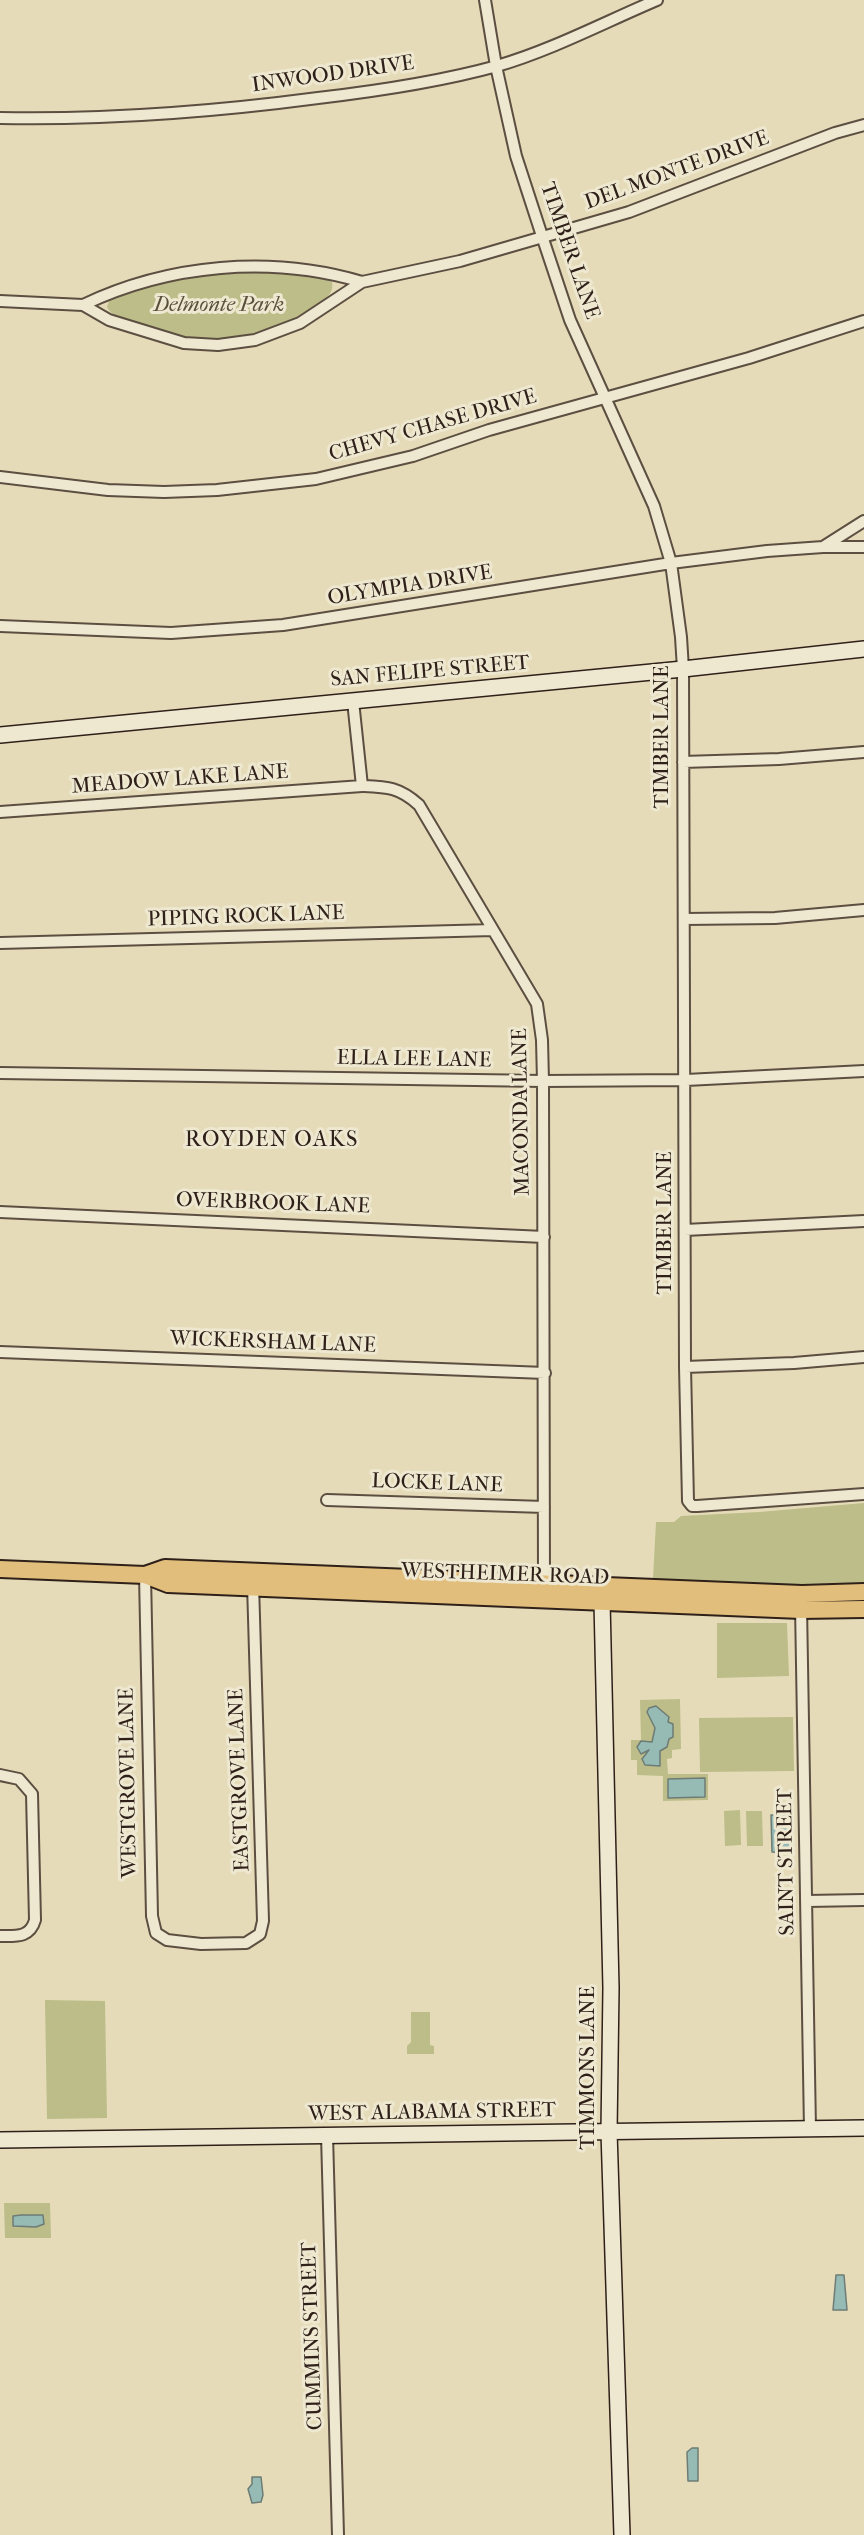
<!DOCTYPE html>
<html>
<head>
<meta charset="utf-8">
<style>
	body { margin:0 }
	canvas { display:block; background:#e5dbb8 }
</style>
</head>
<body>
<canvas width="864" height="2535"></canvas>
<script>
const ctx = document.querySelector('canvas').getContext('2d');
ctx.lineJoin = 'round';
function paint(path, color) {
  ctx.fillStyle = color;
  ctx.fill(path, 'evenodd');
}
function trace(path, color, width, dash) {
  ctx.strokeStyle = color;
  ctx.lineWidth = width;
  ctx.lineCap = dash ? 'butt' : 'round';
  ctx.setLineDash(dash || []);
  ctx.stroke(path);
}
function drawText(font, color, halo, rows, align = 'center') {
  ctx.font = font + ' "IM FELL French Canon",serif';
  ctx.lineWidth = 6;
  ctx.setLineDash([]);
  ctx.textBaseline = 'middle';
  ctx.strokeStyle = halo;
  ctx.fillStyle = color;
  for (const [text, x, y, turn = 0] of rows) {
    ctx.save();
    ctx.translate(x, y);
    ctx.rotate((+turn || 0) * Math.PI / 180);
    ctx.textAlign = isNaN(turn) ? turn : align;
    if (halo) ctx.strokeText(text, 0, 0);
    ctx.fillText(text, 0, 0);
    ctx.restore();
  }
}
paint(new Path2D(`
	M239 272C268 272 305 269 332 282 333 287 332 291 329 295 315 310 275 329 256 333 234 338 209 341 187 339 172 337 156 330 142 326 130 322 113 319 107 307L109 301C150 281 193 276 239 272Z
	M864 1503V1582C794 1588 723 1582 653 1579L656 1522H674L681 1516 759 1512Z
	M717 1623H787L789 1676 717 1678Z
	M680 1699 681 1749 672 1750V1758L667 1759 668 1774H708V1800L663 1801V1776L637 1775V1760H631V1740H641L640 1700Z
	M793 1717 794 1771 700 1772 699 1718Z
	M740 1810 741 1845 725 1846 724 1811Z
	M746 1811H762L763 1846H747Z
	M45 2000 105 2001 107 2118 47 2119Z
	M411 2012H430V2045L434 2046V2054H407V2046L411 2042Z
	M4 2203H50L51 2238H5Z`), '#bdbd89');
const water = new Path2D(`
	M656 1706 669 1717 668 1722 673 1724V1737L669 1739 667 1747 660 1751V1766L645 1765 642 1759 649 1750 641 1754 637 1747 641 1741 652 1742 655 1728 647 1712 649 1708Z
	M705 1778V1797L668 1798V1779Z
	M771 1815H790V1853L772 1852Z
	M21 2215H43L44 2224 36 2227 13 2226V2216Z
	M836 2275H844L847 2310H833Z
	M692 2448H698V2481H688L687 2452Z
	M252 2477H261L263 2495 261 2502 252 2503 248 2489 252 2484Z`);
paint(water, '#96bab4');
trace(water, '#6d7c76', 1.5);
const street = new Path2D(`
	M485 0 496 66 516 156 543 239 570 320 654 506 671 563 681 637 683 669 685 1367 688 1501 692 1506H697L864 1494
	M0 118C107 120 212 112 318 98 378 91 439 82 497 66 552 50 605 22 657 0
	M0 301 83 305 109 320 184 343 218 345 255 340 300 323 362 282 460 261 629 212 835 133 864 125
	M83 305C169 264 271 255 362 282
	M0 477 108 490 164 492 217 490 316 479 413 456 489 430 749 358 864 321
	M823 547H864
	M0 626 171 633 283 625 671 563 767 551 823 547 864 521
	M353 701 362 786
	M683 762 779 759 864 752
	M0 812 362 786C387 787 399 787 419 805L537 1004 542 1040 543 1081 544 1588
	M684 919 775 918 864 910
	M0 943 493 930
	M0 1073 543 1081 686 1080 864 1071
	M0 1212 544 1237
	M685 1230 864 1221
	M0 1352 545 1373
	M685 1367 794 1363 864 1357
	M327 1500 544 1507
	M145 1575 152 1916 156 1933 167 1940 201 1944 246 1943 260 1934 263 1921 253 1584
	M801 1606 810 2129
	M0 1775 19 1779 32 1794 35 1920C30 1938 16 1936 0 1936
	M807 1901 864 1900
	M327 2135 338 2535`);
const secondary = new Path2D(`
	M0 735 683 669 864 649
	M602 1602 611 1988 609 2132 622 2535
	M0 2140 864 2128`);
const primary = new Path2D(`
	M0 1569 145 1575 168 1584 801 1610 864 1609
	M145 1575 165 1568 802 1594 864 1592`);
trace(street, '#5c4f41', 14);
trace(secondary, '#2f2019', 18);
trace(primary, '#2f2019', 20);
trace(street, '#eee8d1', 10);
trace(secondary, '#eee8d1', 15);
trace(primary, '#e2be7c', 16);
drawText('21px', '#2f2019', '#eee8d1', [
	["INWOOD DRIVE",333,75,-8],
	["DEL MONTE DRIVE",677,171,-20],
	["TIMBER LANE",569,251,71],
	["CHEVY CHASE DRIVE",433,426,-16],
	["OLYMPIA DRIVE",410,586,-9],
	["SAN FELIPE STREET",430,672,-5],
	["TIMBER LANE",663,737,-90],
	["MEADOW LAKE LANE",180,780,-4],
	["PIPING ROCK LANE",246,917,-2],
	["ELLA LEE LANE",414,1060,1],
	["MACONDA LANE",522,1112,-91],
	["OVERBROOK LANE",273,1204,2],
	["TIMBER LANE",666,1223,-90],
	["WICKERSHAM LANE",273,1343,2],
	["LOCKE LANE",437,1484,2],
	["WESTHEIMER ROAD",505,1575,2],
	["EASTGROVE LANE",240,1780,-92],
	["WESTGROVE LANE",129,1783,-91],
	["SAINT STREET",787,1862,-91],
	["TIMMONS LANE",589,2068,-90],
	["WEST ALABAMA STREET",432,2113,-1],
	["CUMMINS STREET",313,2336,-92]
]);
drawText('italic 21px', '#5a4f3b', '#eee8d1', [
	["Delmonte Park",219,306]
]);
ctx.letterSpacing = '1.5px';
drawText('22px', '#2f2019', '#eee8d1', [
	["ROYDEN OAKS",272,1141]
]);
ctx.letterSpacing = '0px';
</script>
</body>
</html>
